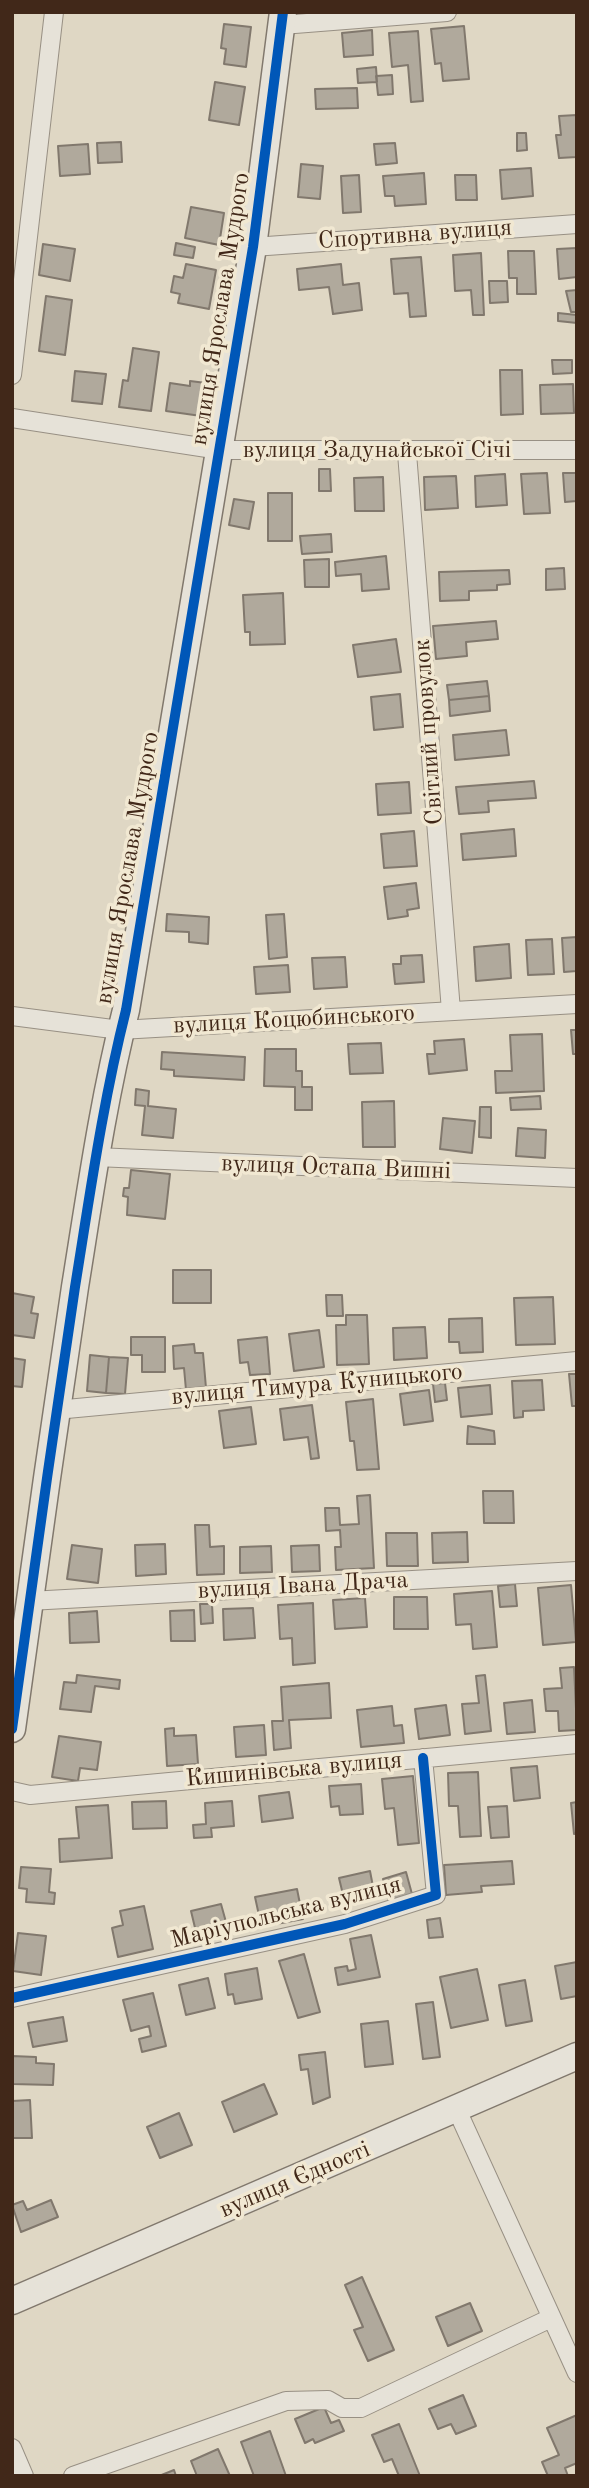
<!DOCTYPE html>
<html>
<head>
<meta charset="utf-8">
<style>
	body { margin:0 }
	#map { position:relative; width:589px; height:2488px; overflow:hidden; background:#dfd7c4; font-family:"Old Standard TT",serif }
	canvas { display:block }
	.frame { position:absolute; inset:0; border:14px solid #412819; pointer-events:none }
</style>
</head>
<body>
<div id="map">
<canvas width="589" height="2488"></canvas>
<div class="frame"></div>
</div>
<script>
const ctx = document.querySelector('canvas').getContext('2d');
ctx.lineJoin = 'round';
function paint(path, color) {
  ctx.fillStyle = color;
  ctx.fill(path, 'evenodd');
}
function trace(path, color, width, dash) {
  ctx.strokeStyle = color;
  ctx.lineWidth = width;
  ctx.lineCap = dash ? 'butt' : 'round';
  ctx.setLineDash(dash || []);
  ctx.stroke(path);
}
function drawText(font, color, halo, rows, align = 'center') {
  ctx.font = font + ' "Old Standard TT",serif';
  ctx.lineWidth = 7;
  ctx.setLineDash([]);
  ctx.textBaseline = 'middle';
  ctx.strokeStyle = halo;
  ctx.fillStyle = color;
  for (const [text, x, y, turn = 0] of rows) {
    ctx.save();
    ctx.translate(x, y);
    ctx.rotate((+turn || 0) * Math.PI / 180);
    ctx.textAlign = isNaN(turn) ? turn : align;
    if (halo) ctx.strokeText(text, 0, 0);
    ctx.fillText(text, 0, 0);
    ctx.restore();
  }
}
const building = new Path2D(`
	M224 24 251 27 246 67 224 64 226 49 221 48Z
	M464 26 469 79 443 81 441 63 435 64 431 29Z
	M372 30 373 55 344 57 342 33Z
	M418 31 423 101 411 102 408 65 392 67 389 33Z
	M376 67 377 82 358 83 357 69Z
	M392 75 393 94 378 95 376 76Z
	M215 82 245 87 239 125 209 120Z
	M357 88 358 108 316 109 315 89Z
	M577 115V157L559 158 556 135H561L559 116Z
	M517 133H526L527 150 517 151Z
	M121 142 122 162 98 163 97 143Z
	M395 143 397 163 376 165 374 144Z
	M88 144 90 174 60 176 58 146Z
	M301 164 323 166 320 199 298 197Z
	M531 168 533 196 502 199 500 170Z
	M424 173 426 204 395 206 394 196H385L383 176Z
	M359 175 361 212 343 213 341 176Z
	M455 175H476L477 200H456Z
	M191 207 224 213 219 245 185 238Z
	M176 243 195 247 193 258 174 255Z
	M43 244 75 249 70 281 39 275Z
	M577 248V277L559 279 557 249Z
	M508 251H534L536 294H517V278H509Z
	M481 253 484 315H473L471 290 455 291 453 255Z
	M421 257 426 316 410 317 408 293 394 294 391 259Z
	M186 264 216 270 209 309 178 303 180 294 171 292 174 276 183 278Z
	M341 264 343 285 359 283 362 310 333 314 329 287 299 290 297 269Z
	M489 281H507L508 302 490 303Z
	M577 290V312H571L566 291Z
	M46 296 72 300 65 355 39 351Z
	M558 313 577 315V323L558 321Z
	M133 348 159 352 151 411 119 407 123 380 128 381Z
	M552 360H572V373L553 374Z
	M500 370H522L523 414 501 415Z
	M75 371 106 374 102 404 72 401Z
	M190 381 206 383 201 416 166 411 170 383 190 386Z
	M573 384 574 413 541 414 540 385Z
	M319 469H330L331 491H319Z
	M547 473 550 513 524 514 521 474Z
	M563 473H577V501L565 502Z
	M505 474 507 505 476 507 475 476Z
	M456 476 458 508 425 510 424 477Z
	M383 477 384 511H355L354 478Z
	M268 493H292V541H268Z
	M234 499 254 502 249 529 229 525Z
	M331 534 332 552 302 554 300 536Z
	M386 556 389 589 362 591 361 574 336 576 335 562Z
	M329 559V587H305L304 560Z
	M564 568 565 589 546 590V569Z
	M509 570 510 584 497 585V590L469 591V600L440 601 439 572Z
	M283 593 285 644 250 645V632H245L243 595Z
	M496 621 498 639 466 642 467 656 436 659 433 626Z
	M396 639 401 672 358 677 353 645Z
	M487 681 489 696 449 700 447 685Z
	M400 694 403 727 374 730 371 697Z
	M489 696 490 711 450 716 449 700Z
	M506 730 509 755 455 760 453 735Z
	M534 781 536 798 488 801 489 812 459 814 456 787Z
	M409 782 411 813 378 815 376 784Z
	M514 829 516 856 463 860 461 834Z
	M414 831 417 866 384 868 381 834Z
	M416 883 419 908 407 910 408 916 388 919 384 887Z
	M167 914 209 917 208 944 189 942V932L166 931Z
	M284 914 287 957 269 959 266 915Z
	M577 937V971L564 972 562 938Z
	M552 939 554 974 528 975 526 940Z
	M509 944 511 978 476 981 474 947Z
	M422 955 424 982 395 984 393 964H401V956Z
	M345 957 347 987 314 989 312 958Z
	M288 965 290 992 256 994 254 967Z
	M571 1030H577V1054H573Z
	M542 1034 544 1091 496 1093 495 1071H512L510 1035Z
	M464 1039 467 1070 429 1074 427 1054H435L434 1041Z
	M381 1043 383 1073 350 1074 348 1044Z
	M265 1049H296V1071H302V1087H312V1110H295V1087L264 1086Z
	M162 1052 245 1057 244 1080 174 1076V1070L161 1069Z
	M136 1089 149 1091 148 1106 176 1109 173 1138 142 1135 145 1106 135 1105Z
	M540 1096 541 1109 511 1110 510 1098Z
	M394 1101 395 1147H363L362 1102Z
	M480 1107H491V1138L479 1137Z
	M443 1118 475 1121 472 1153 440 1149Z
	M518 1128 546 1130 545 1158 516 1156Z
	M131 1170 170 1174 165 1219 127 1215 128 1197 123 1196 124 1188H129Z
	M173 1270H211V1303H173Z
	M12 1293 34 1297 31 1313 38 1314 34 1338 12 1335Z
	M326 1295H342L343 1316H327Z
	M553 1297 555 1344 516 1345 514 1298Z
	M346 1315H367L369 1364 337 1365 336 1325H346Z
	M482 1318 483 1352 460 1353 459 1342H449V1319Z
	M425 1327 427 1358 394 1360 393 1328Z
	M319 1330 324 1367 294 1371 289 1334Z
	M131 1337H165V1372H142V1355H131Z
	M267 1337 270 1374 250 1375 248 1362 240 1363 238 1340Z
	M194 1344 195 1353H203L206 1388 186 1390 184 1368 174 1369 173 1346Z
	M90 1355 109 1357 106 1393 87 1391Z
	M109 1357 128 1358 125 1394 106 1393Z
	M12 1358 25 1360 22 1387 12 1386Z
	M569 1374H577V1406H572Z
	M542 1380 544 1410 523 1411V1417L514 1418 512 1381Z
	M445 1383 447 1400 435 1402 433 1384Z
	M490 1385 492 1414 461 1417 458 1388Z
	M429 1390 433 1421 404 1425 400 1394Z
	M373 1399 379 1469 357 1470 354 1441H350L346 1402Z
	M312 1405 319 1458 311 1459 308 1437 284 1440 280 1409Z
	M251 1407 256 1444 224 1448 219 1411Z
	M468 1426 494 1431 495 1444H467Z
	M483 1491H513L514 1523H484Z
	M370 1495 374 1568 336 1570 335 1547H341L340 1530 326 1531 325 1508H339L340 1525 359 1524 357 1496Z
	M195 1525H209L210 1547 224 1546V1574L197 1575Z
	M467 1532 468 1562 433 1563 432 1533Z
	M386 1533H417L418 1566H387Z
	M165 1544 166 1574 136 1576 135 1545Z
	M72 1545 102 1549 98 1583 67 1579Z
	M319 1545 320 1571 292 1572 291 1546Z
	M271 1546 272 1572 240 1573V1547Z
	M515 1584 517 1606 500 1607 498 1586Z
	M571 1585 576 1642 543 1645 538 1588Z
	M492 1591 497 1647 473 1649 471 1624 456 1625 454 1594Z
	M394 1597H427L428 1629H394Z
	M365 1598 367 1627 335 1629 333 1600Z
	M313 1603 315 1663 293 1665 292 1638 280 1639 278 1605Z
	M200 1604H212L213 1623 201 1624Z
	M253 1608 255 1638 224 1640 223 1609Z
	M194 1610 195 1641H171L170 1611Z
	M97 1611 99 1642 70 1643 69 1613Z
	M574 1667 577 1730 559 1731 558 1711H546L544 1689 562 1688 560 1668Z
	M77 1675 120 1680 119 1689 95 1686 91 1712 60 1709 64 1682 76 1683Z
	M485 1675 491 1731 465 1734 462 1704 479 1703 476 1676Z
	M329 1683 331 1718 289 1720 291 1748 274 1750 272 1721H283L281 1687Z
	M532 1700 535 1732 507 1734 504 1703Z
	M446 1705 450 1735 419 1739 415 1709Z
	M392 1706 394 1726 402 1725 404 1743 361 1747 357 1710Z
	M264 1725 266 1755 236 1757 234 1727Z
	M174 1728V1736L196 1735 198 1764 167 1766 165 1729Z
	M59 1736 101 1742 97 1770 80 1768 78 1781 52 1777Z
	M537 1766 540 1798 514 1801 511 1768Z
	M478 1772 481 1836 460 1837 458 1806H449L448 1773Z
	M413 1776 419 1843 398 1845 394 1808 385 1809 382 1779Z
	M361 1784 363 1814 340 1815 339 1806 331 1807 329 1786Z
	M289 1792 293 1818 262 1822 259 1796Z
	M166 1801 167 1828 133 1829 132 1802Z
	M232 1801 234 1826 211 1828 212 1837 194 1838 193 1825 206 1824 205 1803Z
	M577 1802V1833L574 1834 571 1803Z
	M108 1805 112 1858 60 1862 59 1839 79 1838 76 1807Z
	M507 1806 509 1837 491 1838 488 1807Z
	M512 1861 514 1884 481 1886 482 1892 446 1895 444 1865Z
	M21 1867 51 1869 49 1892 55 1893 54 1904 26 1902 27 1889 19 1888Z
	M370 1871 375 1897 345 1903 339 1878Z
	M406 1872 412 1894 389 1901 383 1879Z
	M297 1889 303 1919 271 1925 270 1918 260 1920 255 1897Z
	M221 1904 229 1933 206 1939 203 1930 196 1932 191 1911Z
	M144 1906 153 1949 118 1957 112 1928 123 1925 120 1911Z
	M440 1918 443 1937 429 1938 427 1920Z
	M18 1933 46 1936 41 1975 13 1971Z
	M371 1935 380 1977 338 1985 335 1968 347 1966 348 1971 356 1969 350 1939Z
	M304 1954 320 2012 298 2018 279 1961Z
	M577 1962V1996L561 1999 555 1966Z
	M257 1968 262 1999 235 2004 233 1994 228 1995 225 1974Z
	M477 1969 488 2020 451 2028 440 1977Z
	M208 1978 215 2008 186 2015 179 1985Z
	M525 1980 532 2021 506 2026 499 1985Z
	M153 1993 166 2046 142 2052 139 2039 151 2036 149 2026 131 2031 123 2000Z
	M433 2002 440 2057 423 2059 416 2004Z
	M63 2017 67 2041 33 2047 28 2023Z
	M388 2021 393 2064 365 2067 361 2024Z
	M325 2052 330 2097 313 2104 308 2069 301 2070 299 2055Z
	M12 2056 36 2057V2063L54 2064 53 2085 12 2084Z
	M264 2084 277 2114 234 2132 222 2102Z
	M30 2100 32 2138H12V2101Z
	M179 2113 192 2145 160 2158 147 2127Z
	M51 2200 58 2217 21 2232 12 2205 23 2201 27 2210Z
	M362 2277 394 2350 368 2361 354 2330 363 2327 345 2285Z
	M470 2303 482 2331 448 2346 436 2317Z
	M463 2395 476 2426 456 2434 451 2424 438 2429 429 2409Z
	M324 2407 331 2423 339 2420 344 2431 315 2443 313 2439 305 2443 295 2419Z
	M577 2415V2463L565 2468 568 2476H548L542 2462 559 2455 547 2428Z
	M399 2424 420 2476H399L392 2459 384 2462 372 2435Z
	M270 2431 286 2476H254L241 2442Z
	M218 2449 230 2476H197L191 2461Z
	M174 2470 176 2476H159Z`);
paint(building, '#b0a99c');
trace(building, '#81786d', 2);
const street = new Path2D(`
	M282 25 447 12
	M253 247 577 224
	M12 375 54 12
	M12 418 220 450H577
	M407 453 451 1011
	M12 1016 120 1030 577 1004
	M96 1157 577 1178
	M56 1410 577 1361
	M29 1601 577 1571
	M12 1791 30 1795 577 1744
	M12 1998 345 1924 436 1895 423 1758
	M457 2110 577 2373
	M12 2448 24 2476
	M73 2476 286 2401 328 2400 342 2408H361L551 2318`);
const secondary = new Path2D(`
	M12 1729C32 1582 53 1434 75 1287 90 1194 103 1101 126 1010L253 247 283 12
	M12 2301 577 2056`);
trace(street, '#989084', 20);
trace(secondary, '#81786d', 29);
trace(street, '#e6e2d8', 18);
trace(secondary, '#e6e2d8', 26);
trace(new Path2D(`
	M12 1729C32 1582 53 1434 75 1287 90 1194 103 1101 126 1010L253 247 283 12
	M12 1998 345 1924 436 1895 423 1758`), '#0057b8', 10);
drawText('24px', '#412819', '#f1e8d2', [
	["Спортивна вулиця",415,235,-4],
	["вулиця Ярослава Мудрого",221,309,-81],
	["вулиця Задунайської Січі",377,451],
	["Світлий провулок",429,732,-94],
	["вулиця Ярослава Мудрого",128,868,-80],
	["вулиця Коцюбинського",294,1020,-3],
	["вулиця Остапа Вишні",336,1168,2],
	["вулиця Тимура Куницького",317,1385,-5],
	["вулиця Івана Драча",303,1586,-3],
	["Кишинівська вулиця",294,1770,-5],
	["Маріупольська вулиця",286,1913,-14],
	["вулиця Єдності",295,2180,-23]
]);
</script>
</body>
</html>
